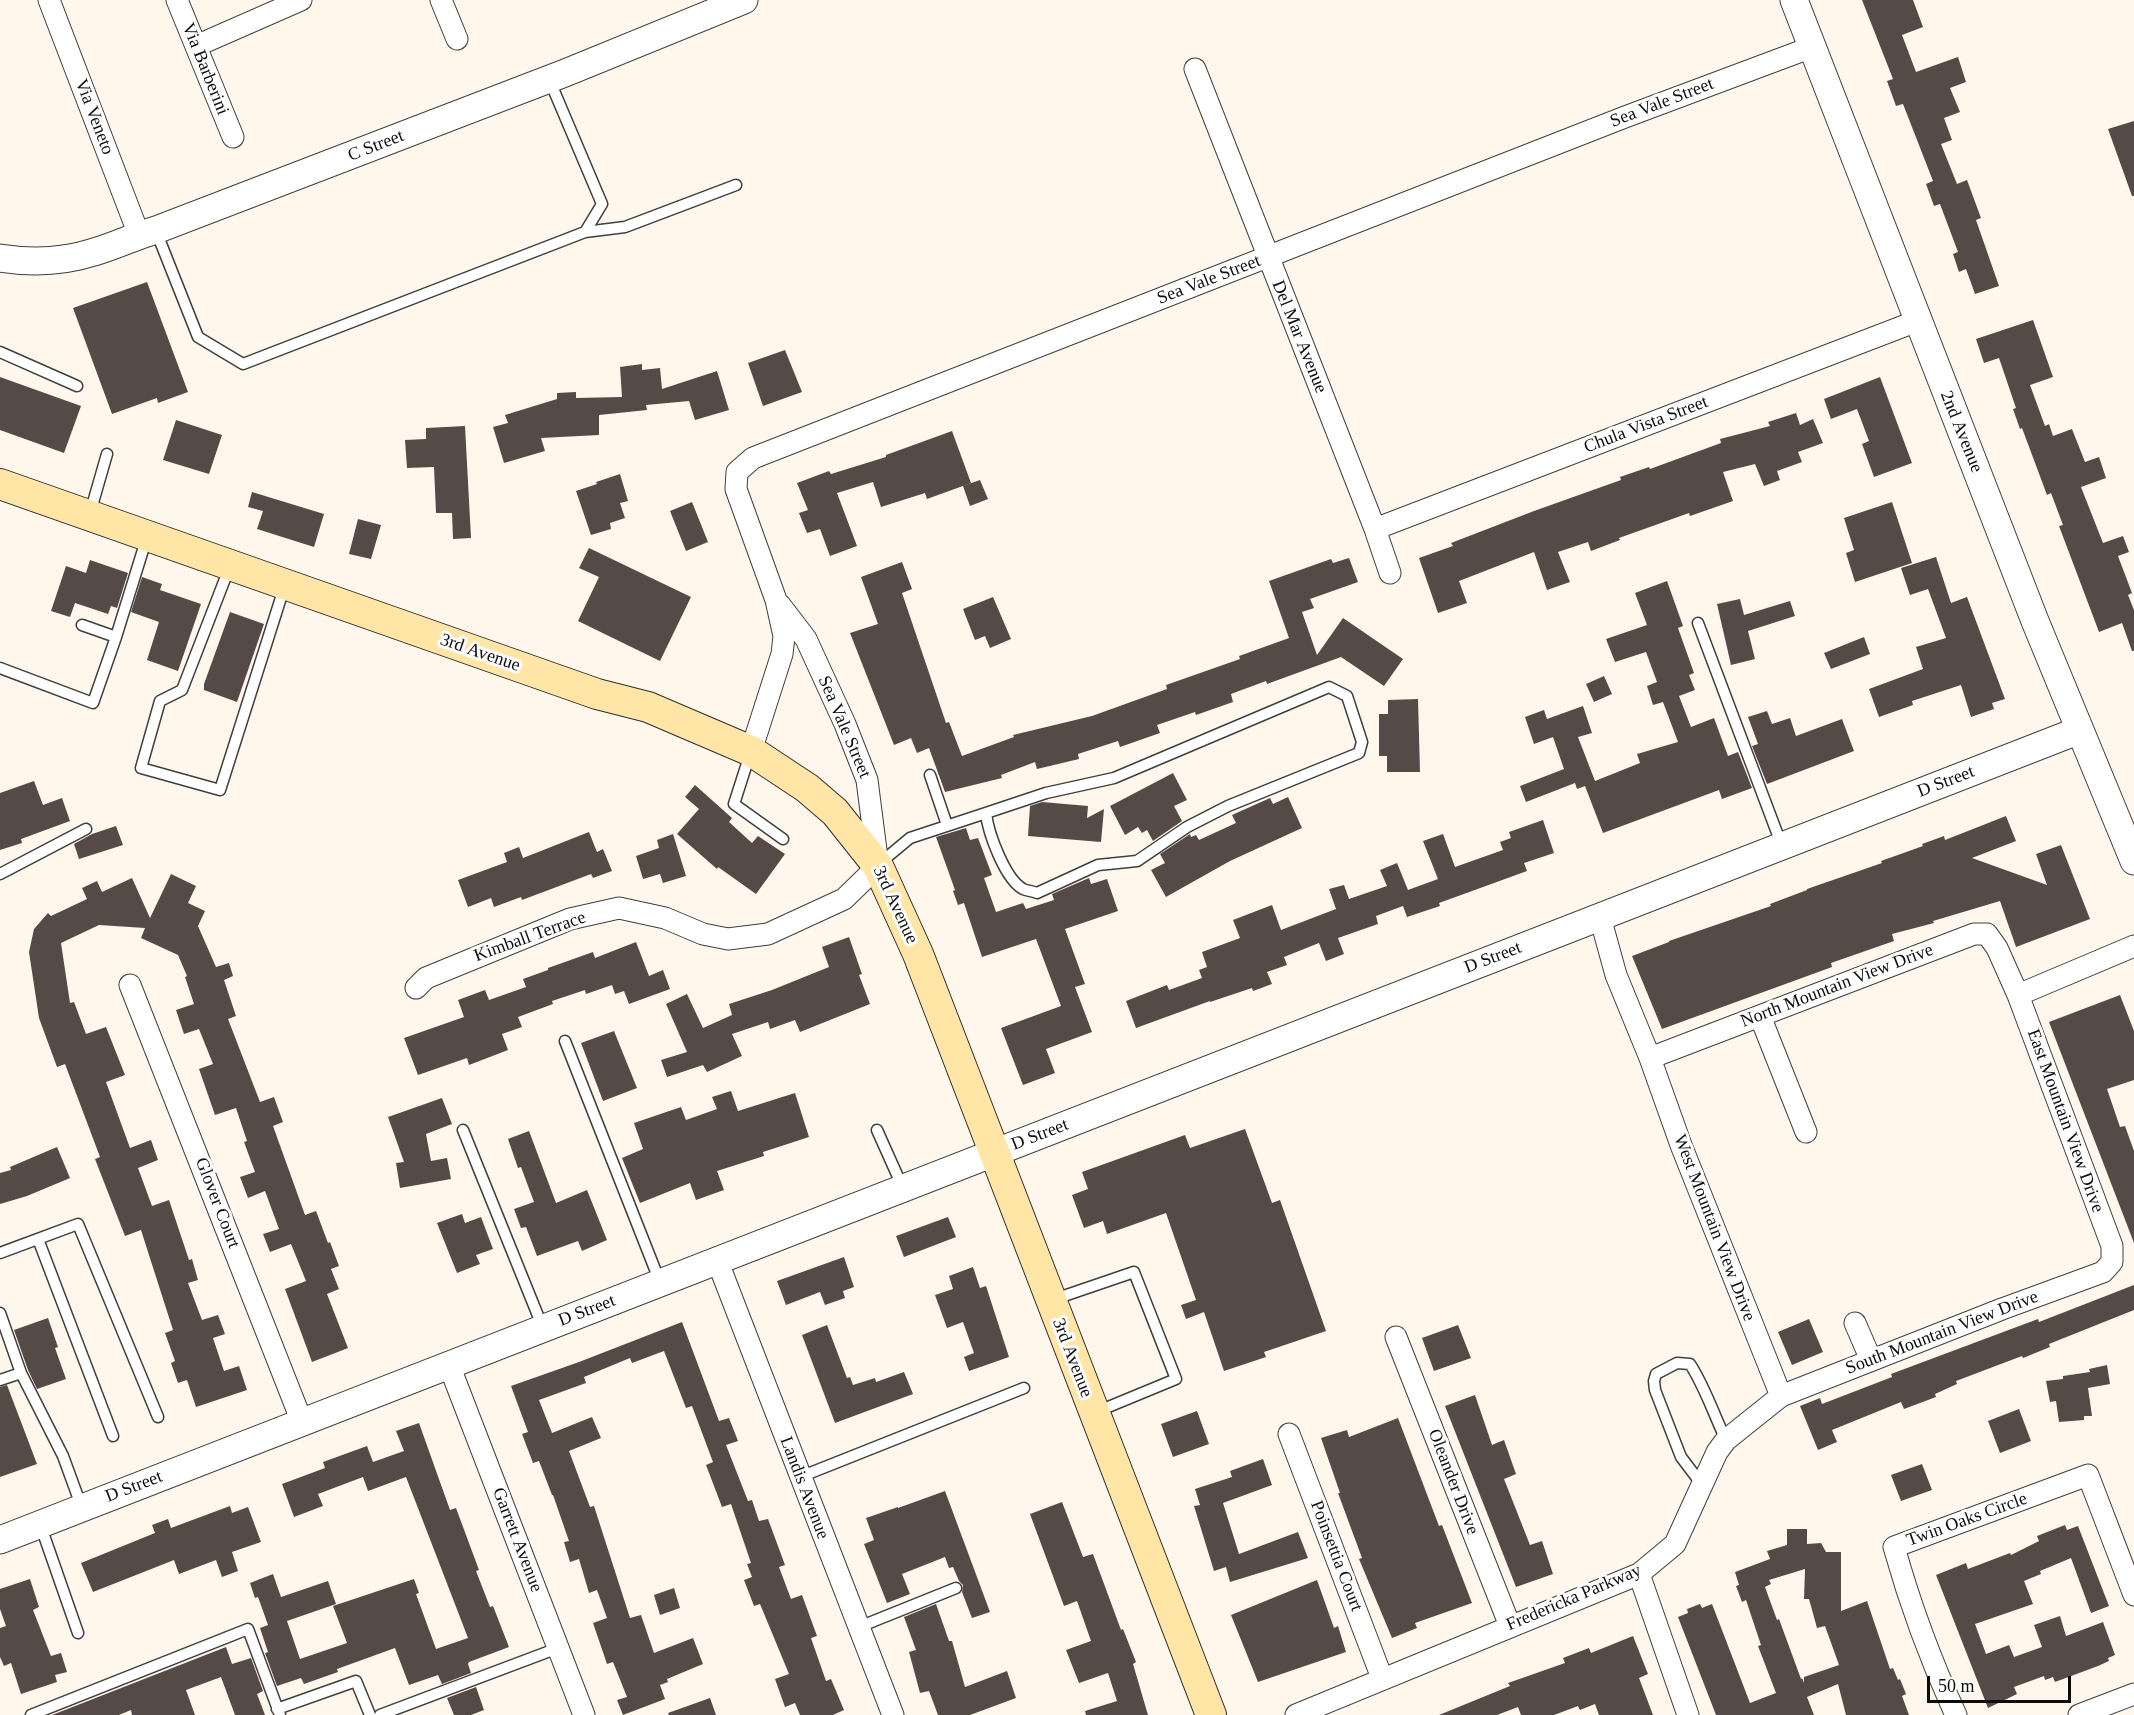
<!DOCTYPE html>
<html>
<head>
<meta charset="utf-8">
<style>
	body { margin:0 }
	#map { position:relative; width:2134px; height:1715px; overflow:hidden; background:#fff7eb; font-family:Georgia,serif }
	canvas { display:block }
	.scale { position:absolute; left:1927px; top:1676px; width:144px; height:27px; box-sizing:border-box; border:3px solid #0c0c0c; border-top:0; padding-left:8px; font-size:18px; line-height:21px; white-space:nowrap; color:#0c0c0c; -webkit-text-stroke:4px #fff; paint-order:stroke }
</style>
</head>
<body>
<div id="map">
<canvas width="2134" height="1715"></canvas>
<div class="scale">50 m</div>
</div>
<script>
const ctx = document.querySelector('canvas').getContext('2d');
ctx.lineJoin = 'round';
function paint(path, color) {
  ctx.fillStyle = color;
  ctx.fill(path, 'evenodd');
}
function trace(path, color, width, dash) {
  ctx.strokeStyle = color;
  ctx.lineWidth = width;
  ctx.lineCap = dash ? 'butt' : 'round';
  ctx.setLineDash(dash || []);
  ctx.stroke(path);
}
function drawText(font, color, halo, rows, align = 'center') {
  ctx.font = font + ' Georgia,serif';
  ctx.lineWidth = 6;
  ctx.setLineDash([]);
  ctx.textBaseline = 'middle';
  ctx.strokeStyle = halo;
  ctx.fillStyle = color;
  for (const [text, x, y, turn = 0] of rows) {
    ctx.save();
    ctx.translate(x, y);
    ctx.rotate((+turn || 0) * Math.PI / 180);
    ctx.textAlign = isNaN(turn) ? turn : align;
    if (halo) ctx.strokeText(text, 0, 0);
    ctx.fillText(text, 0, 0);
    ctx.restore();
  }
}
paint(new Path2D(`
	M1862 0H1913L1923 27 1902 35 1916 72 1958 57 1966 82 1950 88 1960 112 1944 118 1952 140 1941 144 1957 184 1967 180 1981 218 1976 220 1999 286 1975 294 1966 269 1959 272 1953 254 1958 252 1940 204 1934 206 1926 184 1933 181 1903 104 1896 106 1887 81 1893 79Z
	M2134 121V196H2132L2108 129Z
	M147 282 188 392 158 403 157 398 112 414 73 308Z
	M2033 320 2053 377 2030 385 2045 426 2049 424 2053 436 2072 429 2085 462 2099 457 2106 478 2081 487 2103 543 2123 536 2129 552 2118 556 2132 593 2128 595 2134 610V651H2132L2122 623 2099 632 2059 526 2063 525 2051 493 2047 495 2022 428 2020 429 2013 409 2016 408 1999 358 1984 363 1976 339Z
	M785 350 802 392 763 406 748 363Z
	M642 364V370L660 368 662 389 717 371 729 410 695 420 689 401 646 405 647 410 599 415V435L541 438 545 451 504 463 493 427 508 423 505 415 557 399V393L576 392V398L622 397 620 367Z
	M0 377 81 406 64 453 0 430Z
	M1880 377 1912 463 1874 477 1862 444 1869 441 1857 409 1831 419 1824 399Z
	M1796 413 1800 425 1813 419 1823 443 1798 452 1802 462 1777 471 1780 480 1764 486 1755 464 1723 472 1733 501 1690 516 1689 513 1619 538 1620 540 1591 551 1588 542 1558 552 1570 582 1547 590 1534 552 1459 581 1467 603 1438 613 1419 558 1453 546 1451 543 1534 511 1621 480 1620 477 1649 467 1650 469 1721 443 1720 439 1770 426 1768 422Z
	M176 420 222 435 209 474 163 460Z
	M465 426 471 538 453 539 452 513H436L434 467 407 468 405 440 426 439V428Z
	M952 431 971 483 927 499 925 493 881 507 873 482 837 493 857 546 830 556 820 529 807 533 799 513 808 510 797 483 829 471 831 474 886 457V455Z
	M620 474 628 501 620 503 625 518 610 523 611 529 591 535 576 491 597 484 596 482Z
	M980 480 988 499 970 506 963 486Z
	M252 492 324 514 314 547 257 529 263 511 248 507Z
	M692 502 708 542 686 551 670 511Z
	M1892 502 1912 563 1855 582 1846 553 1854 550 1844 518Z
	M358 519 381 525 371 559 349 554Z
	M589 548 691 597 660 661 578 621 599 577 579 568Z
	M1936 557 1951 603 1967 597 2005 699 1992 703 1994 709 1971 717 1961 685 1912 701 1913 705 1879 717 1869 689 1923 669 1916 647 1946 638 1928 589 1910 595 1901 568Z
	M1349 558 1358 582 1310 599 1314 608 1302 612 1317 655 1343 618 1403 659 1384 686 1341 657 1267 684 1266 681 1231 694 1233 702 1196 715 1195 712 1157 725 1160 733 1120 747 1118 741 1078 754 1079 759 1037 769 1035 762 1001 775 1002 778 945 792 929 748 917 753 911 738 894 745 850 633 878 624 861 577 902 562 912 589 902 593 946 723 949 722 962 756 1014 737 1013 735 1092 716 1167 689 1166 685 1240 659 1239 656 1289 638 1269 581 1331 559 1333 563Z
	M90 560 128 573 117 608 111 606 108 614 75 603 70 617 51 611 66 566 86 573Z
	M142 577 162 584 160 590 201 604 178 671 147 660 159 622 131 612Z
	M1667 581 1683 626 1678 628 1694 673 1689 675 1695 690 1679 696 1691 727 1714 718 1728 756 1738 752 1752 788 1722 799 1719 790 1603 833 1585 786 1577 789 1575 783 1526 802 1520 786 1564 769 1553 737 1534 744 1525 717 1544 710 1547 719 1583 706 1592 733 1578 737 1595 781 1640 763 1637 754 1678 742 1663 702 1653 705 1647 686 1657 682 1646 652 1615 662 1606 639 1647 625 1635 593Z
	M993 597 1011 639 990 648 985 636 975 640 963 609Z
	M1740 599 1744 615 1790 601 1795 616 1748 631 1755 659 1731 665 1717 604Z
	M230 612 264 624 237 702 204 690V684Z
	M1864 637 1870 654 1831 669 1824 653Z
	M1604 676 1612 694 1594 702 1586 684Z
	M1418 699 1420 772H1387V756H1379V714H1388V700Z
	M1767 711 1772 724 1790 718 1796 736 1842 719 1854 751 1767 784 1752 746 1758 744 1748 717Z
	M1173 773 1187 800 1174 806 1182 821 1153 841 1147 830 1142 833 1138 827 1125 835 1110 806Z
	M34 781 43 805 62 798 70 821 21 839 22 843 0 850V793Z
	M695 785 732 818 729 822 752 843 758 836 785 854 756 894 718 867 717 869 677 834 699 809 685 797Z
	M1288 797 1302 828 1230 861 1166 897 1151 870 1165 863 1160 854 1190 834 1191 837 1196 835 1199 840 1236 823 1232 815 1270 798 1273 804Z
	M1042 802 1088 806 1087 818 1104 809 1101 842 1028 836 1030 806Z
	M2006 816 2016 841 1972 858 2047 885 2036 854 2061 845 2090 919 2016 947 2000 901 1933 921 1934 923 1892 934 1894 941 1831 963 1832 967 1662 1029 1632 956 1669 942V941L1771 906 1770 904 1807 890V889L1882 863 1881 861 1923 846 1922 844 1944 836 1945 840Z
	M1543 820 1554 853 1524 863 1527 871 1439 903 1440 906 1407 917 1403 906 1376 916 1378 924 1338 938 1344 954 1326 961 1319 943 1284 957 1287 965 1267 972 1272 984 1253 991 1252 988 1210 1002V1001L1136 1028 1126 1001 1167 985 1169 990 1202 978 1199 970 1207 967 1202 952 1240 938 1233 920 1272 905 1281 930 1336 909 1329 889 1344 885 1349 899 1387 886 1380 870 1397 863 1408 890 1438 879 1423 841 1443 834 1455 867 1503 850 1500 842 1511 838 1509 832Z
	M116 826 123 845 79 859 74 844 92 834Z
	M966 828 970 840 978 838 992 875 984 878 996 912 1023 903 1026 909 1054 900 1052 894 1089 878 1091 884 1107 879 1118 911 1065 929 1085 984 1075 987 1092 1032 1046 1049 1055 1073 1023 1085 1001 1028 1061 1006 1036 939 982 957 964 903 958 905 953 891 955 890 936 837Z
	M589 832 597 852 603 849 612 871 593 878 591 874 522 900 521 897 494 907 491 898 468 907 458 880 507 862 504 853 519 847 523 858Z
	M673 834 686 876 663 883 660 874 643 879 636 856 659 848 657 840Z
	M171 874 196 886 188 903 205 911 198 926 216 967 229 963 233 976 224 980 236 1016 228 1019 260 1102 274 1097 283 1122 273 1126 305 1215 316 1211 328 1243 330 1242 339 1266 331 1269 339 1289 327 1294 348 1348 312 1362 285 1289 306 1281 291 1244 270 1252 263 1234 279 1229 265 1191 248 1198 240 1177 255 1172 244 1142 247 1141 236 1108 215 1115 199 1069 213 1064 199 1029 184 1034 176 1010 194 1004 185 977 187 976 178 955 141 938 145 928 99 925 61 943 70 1003 74 1002 86 1034 106 1027 125 1075 106 1082 130 1148 151 1140 158 1160 138 1168 152 1206 169 1200 189 1260 192 1259 198 1280 188 1283 202 1320 218 1315 225 1334 213 1338 224 1371 239 1366 247 1390 196 1407 187 1380 178 1383 171 1363 175 1361 165 1333 173 1330 141 1230 125 1236 95 1159 100 1157 65 1064 57 1067 39 1018 29 952 34 929 48 913 51 916 87 899 82 888 97 881 102 892 132 878 150 918Z
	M849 937 862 974 859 975 870 1004 800 1032 795 1020 770 1029 768 1022 732 1034 742 1056 707 1072 703 1065 667 1077 661 1060 687 1052 666 1004 687 994 703 1028 732 1015 729 1004 772 990 829 967 822 947Z
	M636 942 649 976 663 970 670 989 629 1004 624 991 615 994 612 985 586 994 585 990 552 1001 553 1004 518 1017 522 1027 502 1034 508 1050 469 1065 467 1058 418 1075 404 1038 464 1017 458 1000 485 990 489 1000 526 987 523 979 548 970V968L593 952 595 958Z
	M2120 995 2134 1031V1080L2107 1089 2120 1127 2125 1126 2134 1151V1243L2049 1022Z
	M614 1031 637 1088 603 1101 581 1043Z
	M731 1091 738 1111 795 1093 809 1137 763 1152 764 1156 717 1171 724 1190 696 1200 690 1183 640 1203 622 1158 643 1149 634 1123 681 1107 686 1120 717 1109 712 1097Z
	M442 1098 452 1124 426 1134 431 1161 447 1158 451 1179 400 1188 396 1163 404 1162 388 1117Z
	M1245 1129 1272 1203 1280 1200 1326 1331 1264 1352 1266 1357 1224 1371 1204 1312 1186 1319 1181 1305 1196 1300 1166 1213 1107 1234 1103 1221 1084 1228 1072 1195 1088 1189 1082 1172 1185 1135 1190 1148Z
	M529 1131 556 1203 587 1190 607 1240 582 1251 578 1241 537 1256 526 1227 521 1228 514 1209 534 1202 521 1167 518 1168 508 1139Z
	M57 1147 70 1178 27 1196 0 1204V1173L11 1170 10 1167Z
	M462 1214 465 1223 481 1217 493 1249 476 1255 480 1264 457 1273 437 1223Z
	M948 1217 956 1237 904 1257 896 1236Z
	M844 1257 854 1287 843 1291 845 1298 825 1305 820 1292 786 1305 777 1281Z
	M973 1267 980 1288 986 1286 1009 1357 969 1371 964 1357 974 1353 963 1322 947 1328 935 1295 953 1289 949 1276Z
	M2134 1285V1310L2049 1344 2050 1347 2023 1358 2022 1356 1956 1381 1957 1384 1935 1394 1936 1397 1904 1409 1901 1402 1832 1430 1837 1442 1818 1450 1800 1406 1820 1398 1822 1404 1892 1377 1891 1374 2038 1319 2039 1322Z
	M48 1318 58 1347 55 1348 66 1379 37 1389 28 1370 14 1330Z
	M1809 1319 1823 1352 1792 1365 1778 1332Z
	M682 1322 719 1421 729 1418 738 1441 726 1445 748 1501 752 1500 759 1521 768 1519 785 1565 779 1567 791 1599 802 1595 817 1636 811 1638 826 1681 831 1679 844 1710 833 1715H800L795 1703 785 1707 775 1679 789 1674 760 1604 754 1606 744 1580 752 1577 747 1564 751 1563 731 1504 722 1507 706 1465 713 1462 692 1406 686 1408 664 1351 632 1363 630 1358 584 1377 586 1383 539 1400 552 1433 592 1417 601 1438 569 1451 590 1507 594 1506 630 1618 641 1615 654 1653 693 1638 703 1664 667 1679 668 1682 660 1685 665 1699 623 1715 617 1700 627 1697 613 1662 607 1664 593 1623 607 1618 597 1590 589 1593 579 1559 570 1562 564 1542 569 1541 553 1495H552L539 1461 533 1463 522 1434 528 1432 511 1386 579 1362Z
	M827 1325 847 1378 850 1377 853 1385 875 1378 876 1382 904 1372 913 1394 835 1423 802 1335Z
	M1458 1325 1471 1358 1434 1371 1422 1338Z
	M2107 1365 2110 1384 2088 1388 2092 1416H2084V1420L2059 1422 2056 1401 2050 1402 2046 1381 2063 1379V1376L2090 1372 2089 1369Z
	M7 1385 37 1464 0 1477V1387Z
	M1475 1395 1492 1445 1504 1440 1516 1474 1504 1479 1530 1545 1542 1541 1553 1574 1516 1587 1445 1406Z
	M2019 1409 2031 1441 2000 1453 1988 1421Z
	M1197 1411 1209 1444 1173 1457 1161 1424Z
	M1398 1418 1439 1526 1442 1525 1472 1603 1415 1623 1417 1628 1392 1638 1359 1559 1362 1558 1338 1493H1340L1321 1438 1347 1430 1349 1437Z
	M419 1423 450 1510 456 1508 479 1570 476 1571 490 1607 493 1606 509 1647 469 1662 468 1664 471 1673 442 1684 438 1675 409 1685 395 1648 337 1669 338 1672 304 1684 301 1678 277 1686 265 1653 268 1652 260 1628 268 1625 258 1597 255 1598 250 1583 273 1574 281 1597 328 1581 336 1604 287 1621 300 1659 347 1643 333 1606 414 1579 419 1593 416 1594 436 1649 468 1638 406 1477 368 1491 363 1477 318 1494 323 1506 294 1517 282 1484 325 1468 323 1462 367 1446 373 1462 404 1451 396 1431Z
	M1263 1459 1272 1485 1223 1503 1239 1554 1298 1532 1308 1558 1230 1582 1226 1567 1214 1571 1194 1506 1200 1505 1195 1489 1232 1477 1230 1471Z
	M1922 1464 1932 1490 1901 1501 1891 1475Z
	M945 1491 990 1612 972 1618 962 1592 963 1585 959 1581 953 1567 949 1568 945 1557 902 1574 910 1594 887 1603 864 1544 874 1540 866 1518 898 1507V1508Z
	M1062 1502 1083 1557 1093 1554 1121 1630 1123 1629 1136 1662 1133 1664 1148 1715H1086L1085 1711 1117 1701 1108 1673 1079 1683 1066 1650 1091 1641 1077 1601 1064 1606 1030 1514Z
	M230 1506 232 1513 248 1507 261 1542 232 1552 238 1571 222 1577 216 1560 179 1574 174 1560 93 1592 81 1563 155 1533 152 1525 168 1519 171 1528Z
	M2065 1525 2067 1530 2078 1526 2109 1606 2091 1613 2071 1558 2040 1571 2041 1574 2024 1581 2033 1604 1975 1624 1986 1654 2009 1645 2014 1657 2042 1647 2034 1625 2060 1616 2066 1636 2103 1622 2115 1655 2108 1658 2109 1661 2098 1666 2055 1682 2053 1677 2045 1680 2044 1676 2014 1687 2017 1694 1988 1708 1936 1575 1966 1563 1968 1569 2010 1553 2011 1555 2039 1541 2037 1536Z
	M1787 1529H1807V1544L1821 1543 1826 1552H1841V1611L1867 1601 1890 1669 1893 1668 1898 1680 1900 1679 1906 1694 1902 1696 1909 1715H1846L1838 1684 1807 1697 1814 1715H1716L1678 1617 1688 1613 1687 1609 1700 1604 1702 1608 1712 1604 1750 1703 1776 1693 1758 1646 1761 1645 1746 1600 1742 1602 1736 1586 1739 1585 1735 1572 1770 1559 1767 1551 1787 1545ZM1805 1569 1804 1599H1809L1817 1628 1825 1626 1839 1665 1804 1677V1683L1802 1678 1801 1679 1779 1619 1777 1620 1765 1587 1771 1584 1769 1580Z
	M30 1579 39 1607 33 1610 51 1656 61 1653 67 1672 55 1675 57 1682 21 1694 11 1663 4 1666 0 1657V1628L6 1626 0 1609V1589Z
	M1317 1580 1334 1628 1338 1626 1346 1652 1258 1682 1231 1615Z
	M674 1588 680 1608 660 1615 654 1595Z
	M936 1604 949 1641H952L965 1687 1007 1671 1016 1698 970 1715H938L929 1691 920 1693 909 1652 916 1650 904 1617Z
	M1633 1636 1648 1674 1639 1678 1653 1715H1599L1595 1704 1580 1710 1578 1706 1554 1715H1521L1518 1707 1497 1715H1439L1510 1686 1508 1683 1565 1663 1563 1658 1589 1648 1591 1653Z
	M226 1647 232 1664 251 1658 263 1691 257 1694 265 1715H235L221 1677 186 1690 195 1715H132L131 1710 119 1715H52Z
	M476 1687 484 1710 471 1715H454L447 1698Z
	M710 1698 716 1715H669L668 1713Z`), '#564a47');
const service = new Path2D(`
	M156 231 198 337 243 364 585 232 602 204 549 79
	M585 232 625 227 736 185
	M0 352 77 386
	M90 513 107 454
	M230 566 182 690 160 701 141 768 220 790 285 585
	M1698 623 1782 846
	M82 625 116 637 147 537
	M0 668 93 703 116 637
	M1329 687 1347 696 1362 742 1359 753 1228 806 1187 827 1137 861 1098 865 1037 893C1033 891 1027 891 1023 889 1005 879 988 833 986 813L1046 793 1114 778Z
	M750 754 734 804 783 839
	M930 775 947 825
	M880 863 910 838 986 813
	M0 874 86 829
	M565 1041 660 1282
	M463 1130 543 1328
	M877 1130 903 1188
	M38 1239 113 1436
	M0 1253 78 1224 158 1417
	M1052 1300 1134 1272 1176 1379 1096 1412
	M0 1313 21 1373 63 1456 82 1508
	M0 1380 21 1373
	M800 1477 1024 1388
	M1703 1486 1681 1457 1655 1390 1654 1381 1656 1374 1677 1363 1690 1364C1705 1387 1714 1415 1726 1440
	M40 1524 78 1633
	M859 1627 956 1588
	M277 1709 356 1681 370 1715
	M31 1715 248 1629 280 1715
	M380 1715 558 1648`);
const minor = new Path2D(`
	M49 0 139 235
	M177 0 233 137
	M441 0 457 39
	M196 46 301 0
	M1195 69 1375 529 1390 573
	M1375 529 1917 321
	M751 751 782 654 784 636 776 600 736 489 737 472 753 458 1625 117 1812 47
	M1600 917 1616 975 1650 1058 1681 1145 1781 1396
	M130 985 302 1422
	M416 988 426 978 570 919 619 908 665 918 703 934 728 939 768 934 844 899 878 866 867 780 845 724 806 639 780 605
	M2018 995 2134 946
	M1760 1016 1806 1132
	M717 1260 893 1715
	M1855 1323 1871 1360
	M1396 1337 1510 1626
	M449 1365 584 1715
	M1289 1434 1382 1678
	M1639 1574 1688 1715
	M1296 1715 1639 1574 1675 1544 1717 1452 1726 1440 1781 1396 2002 1309 2103 1272 2112 1262V1246L2018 995 1997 948 1987 934H1974L1650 1058
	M1956 1715C1931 1661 1910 1604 1894 1547L2088 1475 2134 1595
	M2079 1715 2134 1694`);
const tertiary = new Path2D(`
	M1794 0 2035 621 2134 861
	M0 258C31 263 63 262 94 252 115 246 135 236 156 230L565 73 744 0
	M0 1540 2080 730`);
const secondary = new Path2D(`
	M0 484 597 694 648 707 751 751 807 788 835 812 878 866 918 954 1211 1715`);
trace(service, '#3f3f3f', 13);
trace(minor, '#3f3f3f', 23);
trace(tertiary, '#3f3f3f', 29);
trace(secondary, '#2e2e2e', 32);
trace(service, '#fff', 10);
trace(minor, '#fff', 21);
trace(tertiary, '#fff', 27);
trace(secondary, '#ffe5a6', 30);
drawText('18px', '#0c0c0c', '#fff', [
	["Via Barberini",205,69,68],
	["Sea Vale Street",1662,103,-21],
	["Via Veneto",94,117,69],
	["C Street",376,146,-21],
	["Sea Vale Street",1209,280,-21],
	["Del Mar Avenue",1299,337,68],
	["Chula Vista Street",1646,425,-21],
	["2nd Avenue",1961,432,68],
	["3rd Avenue",480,653,19],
	["Sea Vale Street",844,727,67],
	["D Street",1946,782,-21],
	["3rd Avenue",895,905,65],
	["Kimball Terrace",530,937,-20],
	["D Street",1493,958,-21],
	["North Mountain View Drive",1837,986,-21],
	["East Mountain View Drive",2065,1121,70],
	["D Street",1040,1135,-21],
	["Glover Court",217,1203,69],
	["West Mountain View Drive",1714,1228,69],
	["D Street",587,1311,-21],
	["South Mountain View Drive",1942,1333,-21],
	["3rd Avenue",1072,1358,69],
	["Oleander Drive",1453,1482,69],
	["D Street",134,1487,-21],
	["Landis Avenue",804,1488,69],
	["Twin Oaks Circle",1967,1520,-20],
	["Garrett Avenue",517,1540,69],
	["Poinsettia Court",1336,1556,69],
	["Fredericka Parkway",1574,1598,-23]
]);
</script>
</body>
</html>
